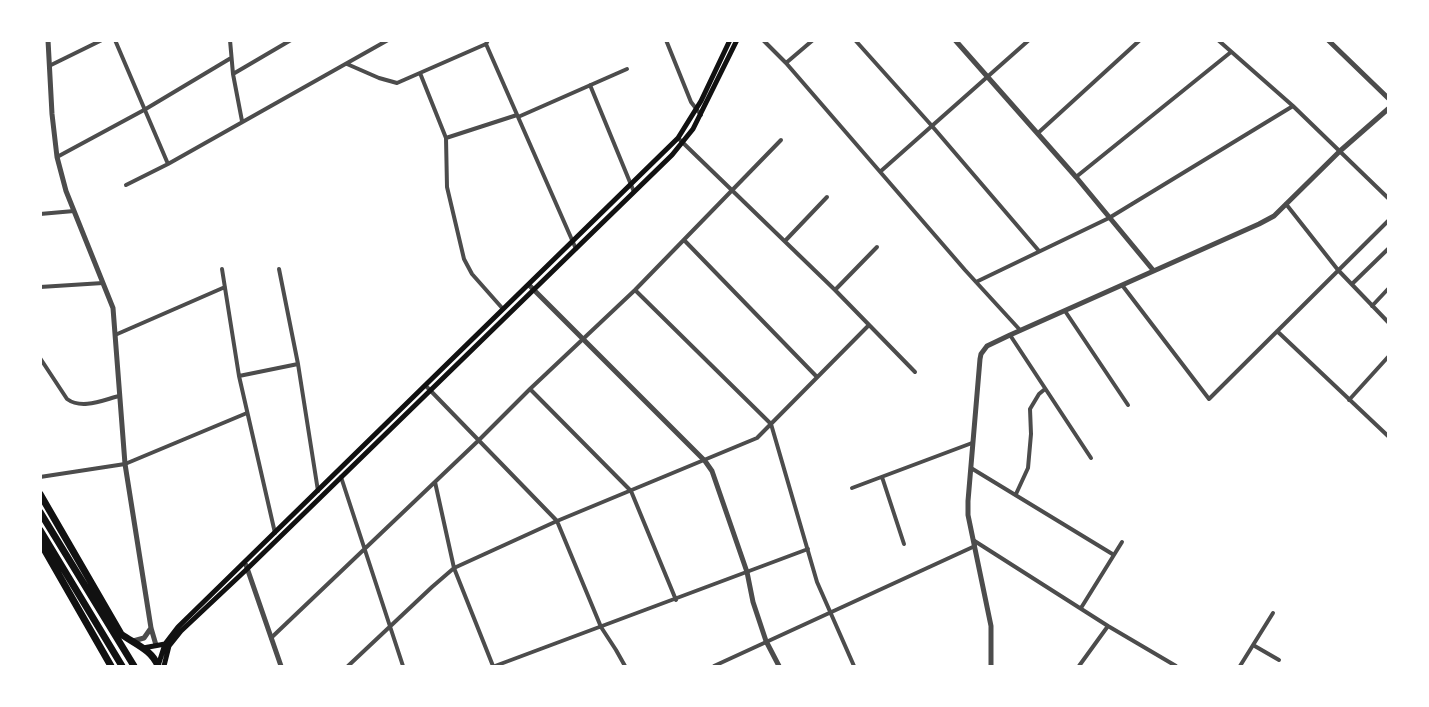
<!DOCTYPE html>
<html>
<head>
<meta charset="utf-8">
<style>
	body { margin:0 }
	#map { position:relative; width:1429px; height:707px; overflow:hidden; background:#fff; font-family:Barlow,sans-serif }
	canvas { display:block }
	.frame { position:absolute; inset:0; border:42px solid #fff; pointer-events:none }
</style>
</head>
<body>
<div id="map">
<canvas width="1429" height="707"></canvas>
<div class="frame"></div>
</div>
<script>
const ctx = document.querySelector('canvas').getContext('2d');
ctx.lineJoin = 'round';
function trace(path, color, width, dash) {
  ctx.strokeStyle = color;
  ctx.lineWidth = width;
  ctx.lineCap = dash ? 'butt' : 'round';
  ctx.setLineDash(dash || []);
  ctx.stroke(path);
}
trace(new Path2D(`
	M115 40 168 164
	M230 40 233 74 242 121
	M666 40 691 102 701 115
	M763 40 786 63 965 270 1020 330
	M855 40 932 126 1039 251
	M1218 40 1293 106 1388 198
	M486 44 576 249
	M786 63 813 40
	M347 64 379 78 397 83 486 44 488 40
	M49 66 102 40
	M420 73 446 138 447 187 464 259 472 274 503 309
	M233 74 291 40
	M590 85 634 192
	M518 117 627 69
	M1038 133 1140 40
	M446 138 517 115
	M678 138 835 290 915 372
	M57 157 144 110 231 58
	M881 171 1029 40
	M1076 177 1231 52
	M126 185 168 164 388 40
	M1286 204 1338 270 1388 322
	M40 214 74 211
	M684 240 817 377
	M785 241 827 197
	M222 269 239 376 275 533
	M279 269 298 364 318 491
	M976 282 1109 218 1293 106
	M1352 284 1388 249
	M1122 285 1209 399 1388 221
	M40 287 103 283
	M635 290 771 424 817 582 854 666
	M835 290 877 247
	M1372 306 1388 289
	M1065 311 1128 405
	M1277 331 1388 436
	M115 335 225 287
	M1010 335 1091 458
	M40 358 67 399C82 410 103 400 119 396
	M239 376 298 364
	M426 386 557 521 601 627 616 650 625 666
	M530 389 631 491 676 600
	M1349 400 1388 357
	M971 468 1114 555
	M40 477 125 464 247 413
	M341 477 403 666
	M882 477 904 544
	M435 482 454 568 493 666
	M852 488 972 443
	M1016 494 1028 468 1031 434 1030 409 1039 394 1045 389
	M973 540 1108 626 1176 666
	M1081 608 1122 542
	M271 638 479 440 530 389 635 290 781 140
	M1253 645 1279 660
	M348 666 432 587 454 568 557 521 757 438 869 325
	M495 666 808 549
	M714 666 975 546
	M1079 666 1108 626
	M1240 666 1273 613`), '#4c4c4c', 4);
trace(new Path2D(`
	M48 40 52 114 57 157 66 191 113 308 125 464 151 628 156 645
	M955 40 1076 177 1153 270
	M1328 40 1388 98
	M529 285 705 461 712 471 747 572 753 602 766 641 779 666
	M246 565 281 666
	M133 641 144 638 151 628
	M991 666V626L968 515V501L980 359 981 354 987 346 1010 335 1259 224 1274 216 1340 151 1388 109`), '#4c4c4c', 5);
trace(new Path2D(`
	M143 648 165 644
	M158 666 165 644 178 627 678 138 701 101 730 40
	M164 666 169 646 181 631 247 569 672 155 693 129 737 40`), '#111', 5);
trace(new Path2D(`
	M40 494 121 634C135 644 152 650 158 666
	M40 512 134 666
	M40 530 122 666
	M40 542 111 666`), '#111', 7);
</script>
</body>
</html>
